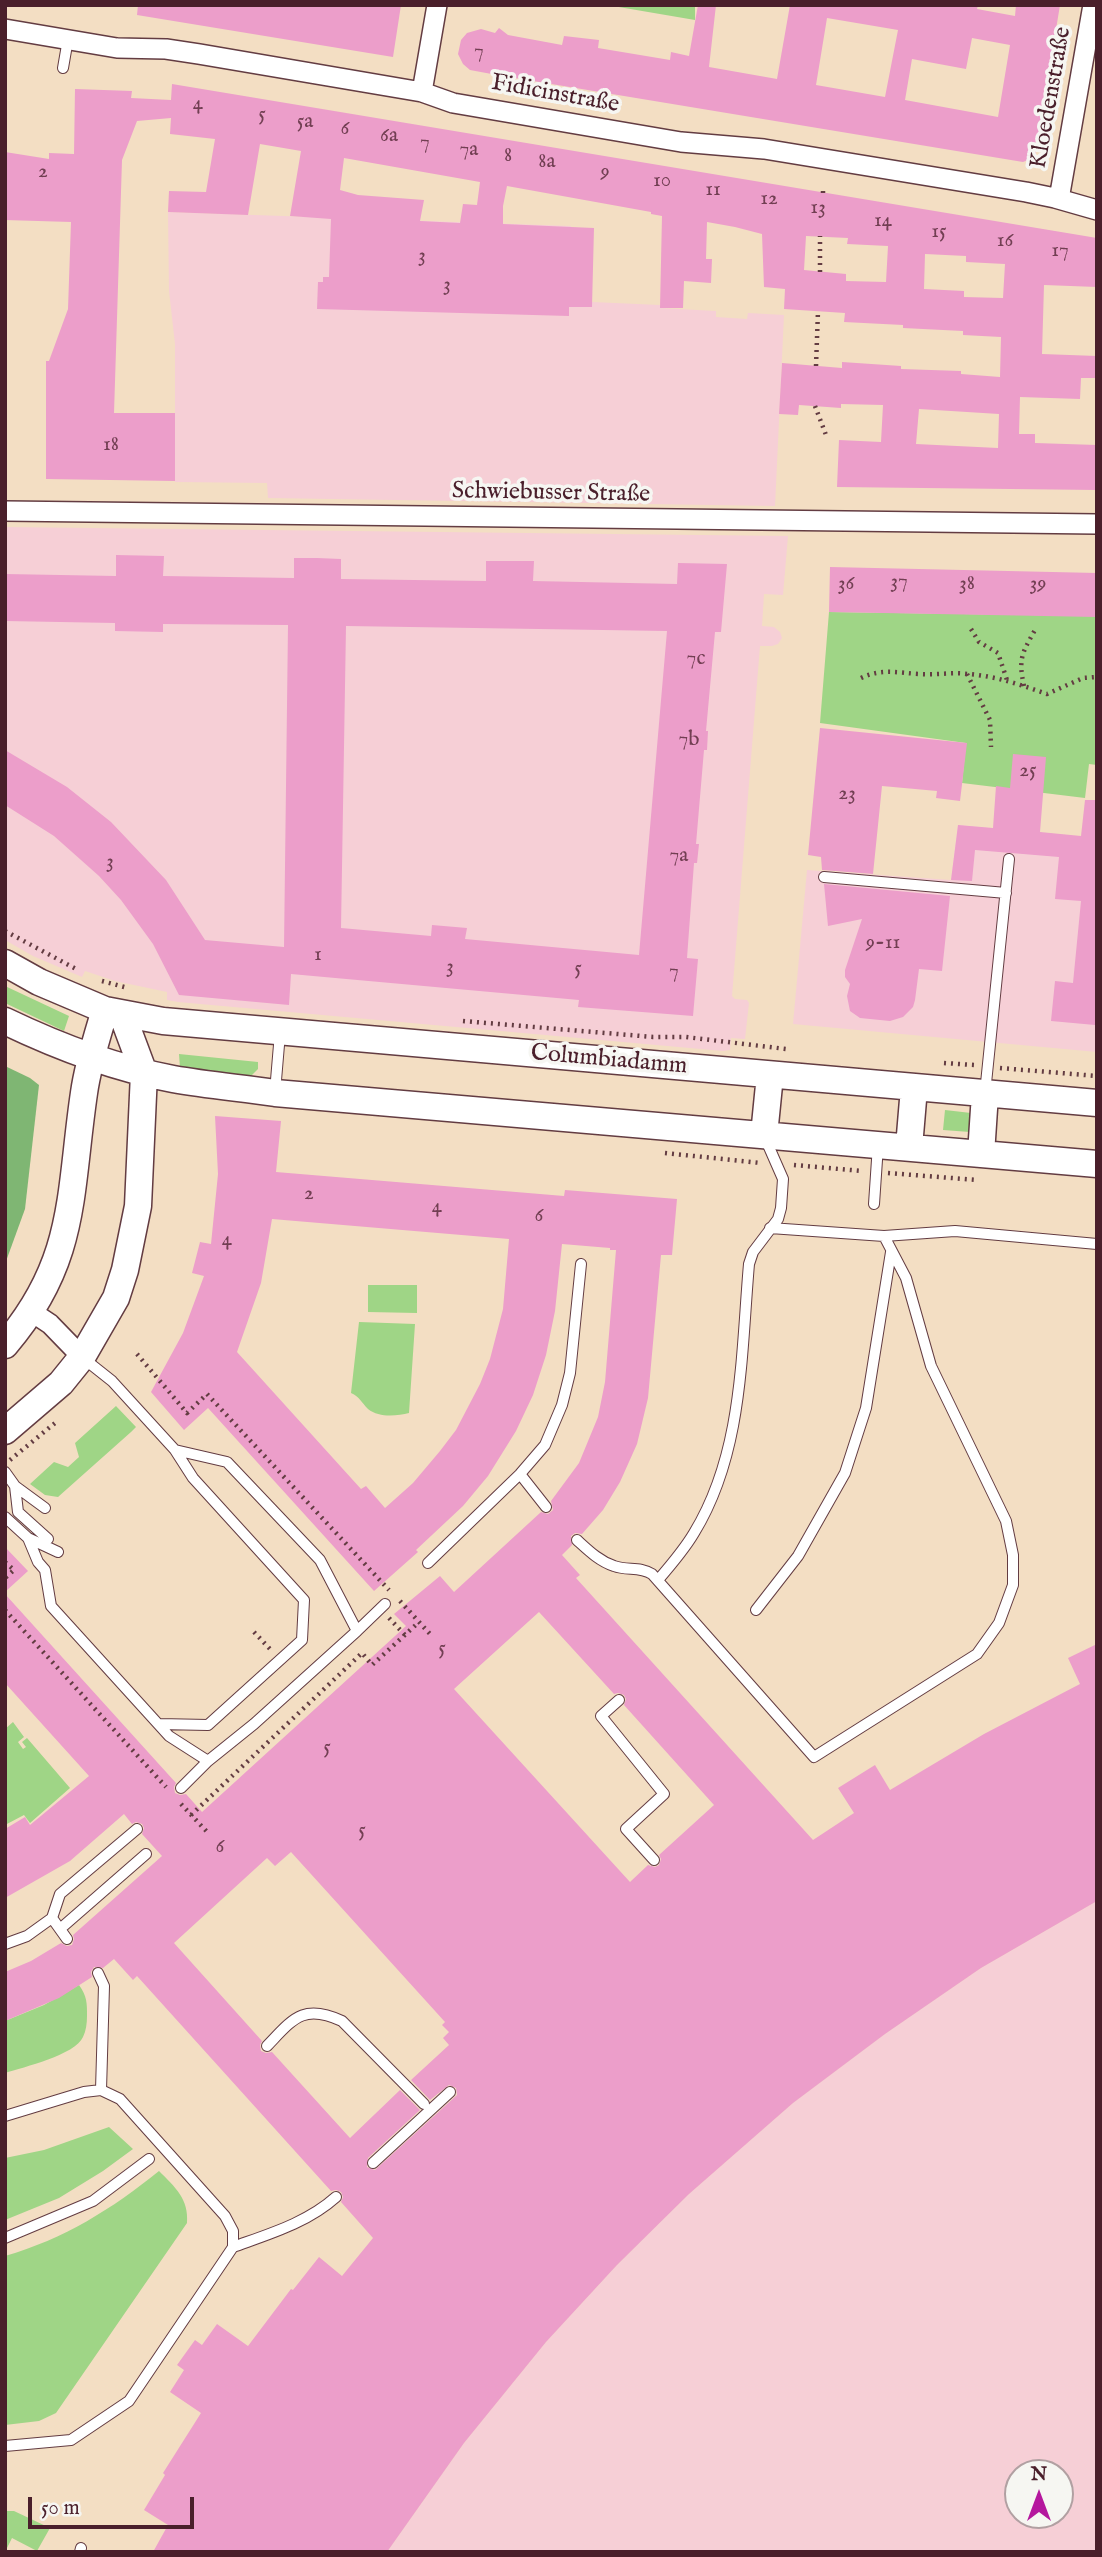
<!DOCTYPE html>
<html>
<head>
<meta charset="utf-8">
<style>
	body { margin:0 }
	#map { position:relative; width:1102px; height:2557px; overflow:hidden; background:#f3dec3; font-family:"IM FELL English",serif }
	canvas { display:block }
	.frame { position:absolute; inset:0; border:7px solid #4a1f2b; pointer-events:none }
	.north { position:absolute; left:1004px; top:2459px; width:70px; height:70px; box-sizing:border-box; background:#f6f6f2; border:2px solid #b1a0a2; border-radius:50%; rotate:0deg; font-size:19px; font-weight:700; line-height:28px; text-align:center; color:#4a1f2b }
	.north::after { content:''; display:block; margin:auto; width:24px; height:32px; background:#b5179e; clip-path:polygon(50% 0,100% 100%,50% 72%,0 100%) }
	.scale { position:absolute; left:28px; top:2497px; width:166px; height:32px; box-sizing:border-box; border:4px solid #4a1f2b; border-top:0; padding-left:9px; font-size:21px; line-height:24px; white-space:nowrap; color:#4a1f2b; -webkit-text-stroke:5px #f6f6f2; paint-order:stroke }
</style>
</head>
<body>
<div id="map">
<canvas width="1102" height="2557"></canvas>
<div class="frame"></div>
<div class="north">N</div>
<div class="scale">50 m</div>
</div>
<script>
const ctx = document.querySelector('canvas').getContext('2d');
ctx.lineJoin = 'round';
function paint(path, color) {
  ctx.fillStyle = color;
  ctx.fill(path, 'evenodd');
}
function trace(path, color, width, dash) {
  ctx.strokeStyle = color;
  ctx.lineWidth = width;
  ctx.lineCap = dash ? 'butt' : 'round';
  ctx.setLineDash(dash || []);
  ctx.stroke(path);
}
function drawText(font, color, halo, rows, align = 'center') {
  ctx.font = font + ' "IM FELL English",serif';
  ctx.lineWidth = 7;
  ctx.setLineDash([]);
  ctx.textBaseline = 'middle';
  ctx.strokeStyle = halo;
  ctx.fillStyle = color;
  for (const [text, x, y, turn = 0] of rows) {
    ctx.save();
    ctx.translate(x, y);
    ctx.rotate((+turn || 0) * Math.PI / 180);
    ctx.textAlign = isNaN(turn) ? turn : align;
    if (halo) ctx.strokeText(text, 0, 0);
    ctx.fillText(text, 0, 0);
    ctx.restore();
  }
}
paint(new Path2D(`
	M168 212 571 226 569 307 592 302 660 305V308L716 311V317L747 319 748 313 784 315 775 506 268 498 267 483 175 482V344L169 291Z
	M5 527 788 536 783 595 764 594 762 626 774 627 780 632 782 638 778 644 772 646H760L732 996 735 999 747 1000 749 1003 745 1039 731 1038 730 1050 723 1051 178 1002 167 1000V992L115 981 85 971 82 977 33 956 5 940Z
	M958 825 1097 838V1052L793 1024 807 870 951 880Z
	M1097 1901V2552H387L464 2443 546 2342 617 2265 689 2194 793 2103 885 2034 981 1968ZM1018 2473H1060V2515H1018Z`), '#f6cfd6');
paint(new Path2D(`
	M607 5H695V20Z
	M829 612 1097 616V765L1089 764 1085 798 962 783 966 743 820 723Z
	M5 986 69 1016 64 1031 5 1003Z
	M179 1054 258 1062V1069L250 1077 180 1068Z
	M945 1110 971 1113 970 1132 943 1130Z
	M368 1285H417V1313L368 1312Z
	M359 1322 415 1324 409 1413C397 1416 379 1418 368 1409 361 1402 360 1397 351 1393Z
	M116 1406 136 1427 131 1432 58 1497 45 1495 30 1484 54 1462 68 1467 79 1457 75 1443Z
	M13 1722 24 1737 18 1742 23 1749 26 1747 22 1742 27 1738 70 1788 30 1823 24 1815 5 1825V1729Z
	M79 1985C87 1996 87 2003 87 2016 87 2023 86 2031 83 2037 75 2055 24 2067 5 2073V2021L44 2005Z
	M109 2127 133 2149 103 2171 59 2198 5 2220V2158L44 2150Z
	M159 2171C175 2187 189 2199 187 2223L56 2413 39 2421 5 2425V2256C64 2239 112 2209 159 2171Z
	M5 2511H14L50 2528 37 2551 12 2538 5 2552Z`), '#9fd586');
paint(new Path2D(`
	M5 1066 30 1078 39 1085 25 1209 5 1264Z`), '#7fb673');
paint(new Path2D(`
	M138 5H401L393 57 137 15Z
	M698 5H716L709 67 777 79 790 5H978L977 9 1015 16 1016 5H1060L1035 157 1023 162 497 75 470 70 463 64 458 54 461 40 467 33 481 29 495 33 499 28 508 35 562 45 564 36 599 40 598 48 670 60 671 52 689 56ZM827 18 898 30 885 97 816 85ZM972 38 1010 45 998 117 905 100 912 59 966 69Z
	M172 84 1097 238V287L1044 285 1042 354 1097 356V378H1081L1080 399 1020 397 1019 434H1035V443L1097 445V490L837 487 839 440 881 442 883 405 841 404V408L799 405 798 415 779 414 782 363 842 368V362L901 366V369L961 371V374L1000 377 1001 337 963 335V331L903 328V325L844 322 845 313 784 309 785 289 764 287 762 234 735 227 707 222 706 259H712L711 283 684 281 683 308H660L662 216 651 214V212L507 186 503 206V224L594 228 592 307H569V316L317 309 318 282H323V277H329L331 219 290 216 301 151 260 144 248 215 168 212 169 191 206 192 215 139 170 134 171 118 137 121 122 160 114 413H175V481L46 479V361H49L68 309 71 222 5 220V152L49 159V153L74 154 75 89 132 91 131 98 171 100ZM344 158 480 182 477 205 463 204 460 223 420 221 424 200 358 195 340 190ZM806 236 848 238 847 244 888 246 886 282 846 281V274L804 270ZM925 254 966 256V262L1005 264 1003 298 964 297V291L924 289ZM919 409 999 414 998 448 916 444Z
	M116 555 164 556 163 576 294 578V558H317L341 559V579L486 581V561H534L533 581 677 584 678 563 727 564 721 632H715L706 731H708L707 750H704L696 844H699L697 863H694L687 958 698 959 693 1016 578 1007 579 1000 291 974 289 1005 179 995 153 944 121 900 99 876 54 836 5 805V750L67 787 111 822 166 880 205 940 284 947 288 625 163 624V632L115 631V623L5 621V574L116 576ZM346 626 667 631 639 955 465 939 467 928 432 925 431 936 341 928Z
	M830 567 1097 573V617L829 612Z
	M820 728 967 743 960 801 936 798 937 791 882 786 873 874 822 870 821 857 808 855Z
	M1013 754 1046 757 1040 832 1081 836 1085 800H1097L1095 1025 1051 1021 1055 981 1073 983 1081 901 1055 899 1059 857 975 850 972 881 951 880 958 825 993 828 996 786 1010 788Z
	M824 884 950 896 942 971 919 969 915 1000 913 1007 903 1017 890 1021 860 1018 850 1011 847 996 850 984 845 977V970L862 919 828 926Z
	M215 1116 281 1121 276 1172 564 1196 565 1190 677 1199 672 1255H661L648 1398 637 1444 620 1482 603 1510 582 1534 575 1533 571 1536 572 1545 562 1555 580 1575 576 1578 813 1840 854 1813 838 1788 875 1765 890 1790 984 1734 1080 1684 1068 1658 1097 1644V1901L981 1968 885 2034 793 2103 689 2194 617 2265 546 2342 464 2443 387 2552H153L168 2525 144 2510 165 2475 163 2473 201 2413 170 2392 184 2370 177 2365 195 2340 202 2345 217 2324 248 2346 291 2289 293 2290 319 2257 342 2276 373 2238 341 2202 343 2197 341 2192 336 2190 331 2191 137 1976 133 1980 114 1959 103 1968 94 1967 91 1972 92 1977 59 1998 5 2021V1972L31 1961 61 1943 67 1946 72 1945 74 1939 73 1935 162 1856 142 1834 144 1828 142 1824 136 1822 132 1824 124 1814 70 1861 5 1898V1829L25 1817 30 1825 89 1776 5 1683V1594L176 1783 174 1787 175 1793 180 1795 186 1794 202 1812 406 1626 394 1614 440 1576 454 1592 541 1512 548 1514 553 1510 551 1501 579 1463 598 1417 605 1382 616 1250H610V1248L562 1244 555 1311 546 1355 533 1395 516 1431 488 1476 463 1506 416 1550 418 1552 374 1591 208 1408 184 1430 151 1392 183 1333 204 1276 192 1273 200 1242 211 1244 218 1174ZM272 1219 509 1239 503 1309 490 1359 480 1384 456 1430 440 1451 413 1483 385 1508 366 1486 361 1489 237 1352 261 1283ZM539 1612 614 1694 618 1693 624 1695 626 1699 624 1705 714 1805 659 1855 661 1859 659 1865 655 1867 648 1865 630 1882 454 1689ZM291 1852 445 2022 442 2025 449 2032 443 2038 449 2045 411 2080 430 2100 449 2085 456 2088 457 2095 375 2170 367 2167 368 2158 420 2110 400 2090 350 2138 272 2052 266 2053 261 2051 260 2045 262 2041 174 1943 267 1858 275 1866Z
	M5 1547 28 1571 5 1592Z`), '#ec9eca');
const lane = new Path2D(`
	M63 68 68 39
	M824 877 1006 893
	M275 1092 280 1033
	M985 1093 1009 859
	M874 1204 878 1145
	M770 1228 884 1236 955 1231 1097 1244
	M83 1358 112 1381 175 1450 193 1478 304 1600 302 1640 208 1725 159 1724
	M5 1472 15 1486 18 1512 48 1539
	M520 1474 546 1507
	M15 1486 45 1508
	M5 1517 28 1538 38 1562 45 1570 51 1606 169 1736 208 1761 254 1724 357 1631 320 1560 227 1462 175 1450
	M28 1538 58 1552
	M577 1540C588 1550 599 1561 614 1566 627 1571 640 1566 652 1574L814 1757 977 1654 999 1623 1013 1585V1555L1006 1521 931 1366 906 1278 884 1236
	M428 1563 520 1474 545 1445 562 1405 570 1373 581 1264
	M658 1580C671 1565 684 1550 694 1533 743 1453 741 1355 749 1264L753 1252 778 1219 781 1208 783 1179 765 1138
	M756 1610 798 1556 845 1473 866 1408 891 1252
	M357 1631 385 1604
	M619 1700 601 1716 664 1794 626 1829 654 1860
	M181 1788 208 1761
	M52 1918 60 1894 137 1829
	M60 1929 146 1854
	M5 1944 27 1936 52 1918 67 1939
	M267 2046C293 2019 303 2003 342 2021L424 2104
	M5 2116 84 2092 101 2090 104 1986 98 1973
	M373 2163 450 2092
	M5 2238 93 2201 149 2159
	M233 2247C269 2234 307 2223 336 2197
	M5 2446 71 2440 129 2401 233 2247V2231L225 2216 120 2099 101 2090
	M80 2552 81 2548`);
const street = new Path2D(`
	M5 29 117 48 166 49 199 54 422 92 453 103 681 142 764 149 1026 192 1055 198 1097 210
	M422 92 437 5
	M1059 199 1093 5
	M5 511 1097 524
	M32 1312 50 1324 82 1357`);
const secondary = new Path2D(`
	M5 963 39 982 105 1010 163 1021 1097 1103
	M5 1021C59 1047 115 1068 173 1079 207 1085 241 1088 275 1093L1097 1164
	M764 1135 770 1075
	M909 1147 914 1088
	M981 1154 985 1094
	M5 1345C77 1261 69 1195 84 1093 88 1064 97 1037 105 1010
	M5 1431 61 1383 82 1357 116 1298 125 1270 138 1206 144 1073 122 1014`);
trace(lane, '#633c42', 12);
trace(street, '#633c42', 22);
trace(secondary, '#633c42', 29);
trace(new Path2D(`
	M823 193V186
	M820 272V236
	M816 366 818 311
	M815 406 826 435
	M971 629 979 642 998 653 1007 680
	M967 674 990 720 991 747
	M861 678C882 668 898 673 920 674 936 675 953 672 968 674 996 676 1021 685 1047 694L1083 678 1097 677
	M1024 686C1018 659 1022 653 1035 630
	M5 931 78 970
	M102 981 128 988
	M463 1021 653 1037H686L786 1049
	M944 1063 974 1065
	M1000 1068 1097 1076
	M665 1153 761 1163
	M794 1165 862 1171
	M888 1173 977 1180
	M137 1354 187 1413 207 1394 389 1590
	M10 1460 55 1423
	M5 1562 14 1570 5 1578
	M400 1601 430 1634
	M5 1610 166 1787
	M389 1618 405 1635
	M254 1632 270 1649
	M181 1804 209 1834
	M191 1815 362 1653 372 1665 419 1622`), '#633c42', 4.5, [2, 5]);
trace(lane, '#fff', 10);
trace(street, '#fff', 19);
trace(secondary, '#fff', 26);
drawText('21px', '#723f53', null, [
	["7",479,53],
	["4",198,105],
	["5",262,116],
	["5a",305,123],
	["6",345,130],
	["6a",389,137],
	["7",425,144],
	["7a",469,151],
	["8",508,157],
	["8a",547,163],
	["2",43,173],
	["9",605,173],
	["10",662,182],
	["11",713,191],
	["12",769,200],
	["13",818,209],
	["14",883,222],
	["15",939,233],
	["16",1005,242],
	["17",1060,252],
	["3",422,257],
	["3",447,286],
	["18",111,446],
	["37",899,583],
	["36",846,585],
	["38",967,585],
	["39",1038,585],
	["7c",696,660],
	["7b",689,741],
	["25",1028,772],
	["23",847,795],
	["7a",679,857],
	["3",110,863],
	["9-11",883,944],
	["1",318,956],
	["3",450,968],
	["5",578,970],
	["7",674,973],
	["2",309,1195],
	["4",437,1208],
	["6",539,1217],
	["4",227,1241],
	["5",442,1650],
	["5",327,1749],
	["5",362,1832],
	["6",220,1848]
]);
drawText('24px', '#4a1f2b', '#f6f6f2', [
	["Fidicinstraße",555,95,10],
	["Kloedenstraße",1052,98,-80],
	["Schwiebusser Straße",551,494,1],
	["Columbiadamm",609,1061,5]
]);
</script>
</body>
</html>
